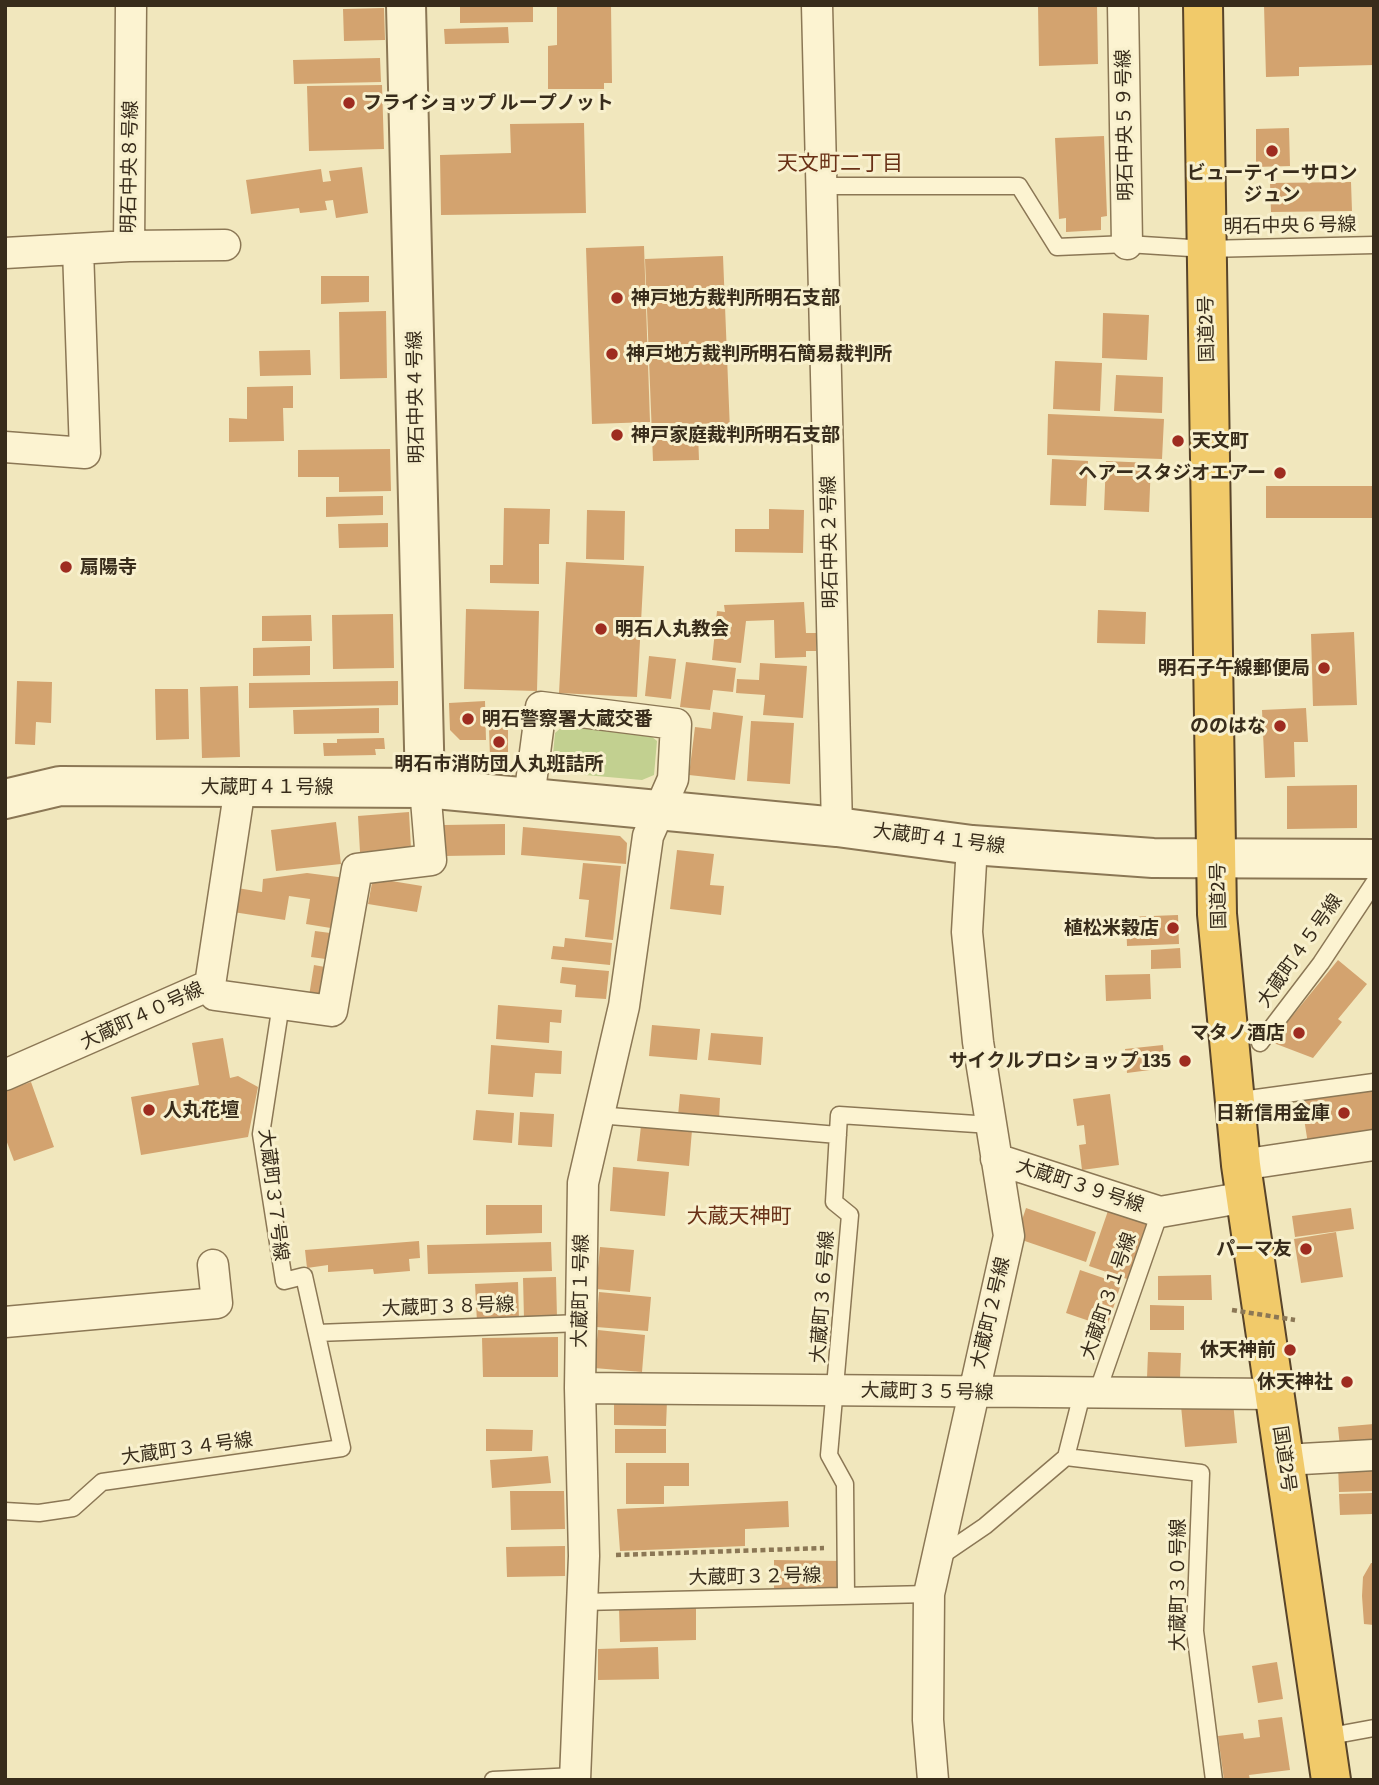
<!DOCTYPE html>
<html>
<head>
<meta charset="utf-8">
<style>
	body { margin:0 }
	#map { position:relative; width:1379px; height:1785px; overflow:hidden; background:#f1e7bd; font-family:Literata,serif }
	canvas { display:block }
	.frame { position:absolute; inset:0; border:7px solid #382c1b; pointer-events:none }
</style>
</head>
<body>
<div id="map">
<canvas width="1379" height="1785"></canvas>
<div class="frame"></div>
</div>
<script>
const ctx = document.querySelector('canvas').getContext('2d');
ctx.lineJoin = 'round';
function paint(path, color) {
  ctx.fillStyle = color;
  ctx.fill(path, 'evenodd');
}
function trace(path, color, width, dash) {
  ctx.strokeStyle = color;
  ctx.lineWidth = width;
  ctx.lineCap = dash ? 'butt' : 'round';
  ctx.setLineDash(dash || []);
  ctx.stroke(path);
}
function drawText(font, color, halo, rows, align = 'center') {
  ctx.font = font + ' Literata,"Noto Sans JP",serif';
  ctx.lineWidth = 6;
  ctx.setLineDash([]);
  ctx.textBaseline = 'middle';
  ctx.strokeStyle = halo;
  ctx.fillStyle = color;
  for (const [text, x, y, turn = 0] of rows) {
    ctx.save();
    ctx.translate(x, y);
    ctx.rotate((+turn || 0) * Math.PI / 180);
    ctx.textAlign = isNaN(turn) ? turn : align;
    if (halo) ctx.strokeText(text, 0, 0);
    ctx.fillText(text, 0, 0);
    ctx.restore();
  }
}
paint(new Path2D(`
	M563 726 646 732 657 741 654 775 642 780 562 773 552 766 555 733Z`), '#c2d090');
paint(new Path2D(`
	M460 5H533V22L460 23Z
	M557 5H611L612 83H604V89H548V46L557 45Z
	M1038 5H1097L1098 64 1039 66Z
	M1264 5H1374V65L1299 67V76L1266 77Z
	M384 8 385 40 344 41 343 9Z
	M508 27 509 43 445 44 444 29Z
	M380 58 381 82 294 84 293 60Z
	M382 85 384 149 309 151 307 86Z
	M584 123 586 213 441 215 440 155 511 153 510 124Z
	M1289 128 1290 166 1256 167V129Z
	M1104 136 1107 216 1101 217V230L1066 232V218L1059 219 1055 138Z
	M362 167 368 213 336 218 333 200 325 201 327 210 300 213 299 208 251 214 246 180 321 169 323 182 331 181 329 171Z
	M1351 182 1352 211 1271 212 1270 183Z
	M644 246 650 422 592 424 586 248Z
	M723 256 730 431 698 433 699 460 653 461 645 259Z
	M321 276H369V302L321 304Z
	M386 311 387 378 340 379 339 312Z
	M1103 313 1149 315 1147 360 1102 358Z
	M310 350 311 375 260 376 259 351Z
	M1055 361 1102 363 1100 411 1053 409Z
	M1116 375 1163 377 1162 413 1114 411Z
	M293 386V408H283L284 441 229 442V418L247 419V387Z
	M1048 414 1164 419 1162 459 1047 455Z
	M390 449 391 491 339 492V477H298V450Z
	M1052 459 1088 461 1086 506 1050 505Z
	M1106 461 1151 463 1149 512 1104 510Z
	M1266 486H1374V518H1266Z
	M383 496V515L326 517V497Z
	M504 508 550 509 549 544H539V584L490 583V565H503Z
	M769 509 804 510 803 553 735 552V529H769Z
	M587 510 625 511 624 560 586 559Z
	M388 523V547L339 548 338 524Z
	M566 562 644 566 637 697 559 693Z
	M804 602 806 633H816V651H806V657L775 658 774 620 746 621 741 663 712 660 717 611 725 612 724 605Z
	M466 609 539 611 537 691 464 689Z
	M1098 610 1146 612 1145 644 1097 643Z
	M393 614 394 668 333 669 332 615Z
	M311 615 312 641H262V616Z
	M1354 632 1357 705 1313 706 1311 634Z
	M310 646V675L253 676V648Z
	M649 656 676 659 671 699 645 696Z
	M686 662 736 668 733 692 713 690 710 710 680 707Z
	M760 663 807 666 803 718 763 715 765 695 736 693 737 679 759 680Z
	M17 681 52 682 51 723 36 722 35 745 15 744Z
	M398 681V705L249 708V683Z
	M238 686 240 757 202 758 200 687Z
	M155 689H188L189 739 156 740Z
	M485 701 486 740H460L450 730 449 703Z
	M379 708V733L294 734 293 710Z
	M1306 708 1308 742H1294L1295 777 1265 778 1262 710Z
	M713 712 743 716 735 780 689 775 695 727 711 729Z
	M751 721 794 723 790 784 747 781Z
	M508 727V757H490L489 728Z
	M384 738 385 749H375L376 755 324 756 323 743H337V739Z
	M1357 785V828L1287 829V786Z
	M409 812 411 849 360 852 358 816Z
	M336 822 341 864 276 871 271 830Z
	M505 824V855L444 856V825Z
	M523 827 620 836 627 843 626 864 521 855Z
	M677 850 714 854 710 885 724 886 721 915 670 909Z
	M583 863 621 866 613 940 585 937 589 900 579 899Z
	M307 873 346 878 337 929 306 924 310 899 289 896 285 920 233 912 237 888 262 892 263 879Z
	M373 878 422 886 417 912 368 904Z
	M1178 915 1179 944 1127 946 1126 917Z
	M315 931 338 934 333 960 311 957Z
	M565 938 612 943 610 965 551 959 553 946 564 947Z
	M1180 948 1181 968 1151 969V950Z
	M1338 960 1367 984 1338 1019 1342 1022 1313 1058 1271 1042Z
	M314 965 330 968 325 998 309 996Z
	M562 967 609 971 606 999 575 997 576 985 560 983Z
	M1150 974 1151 999 1106 1001 1105 975Z
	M498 1005 562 1010 561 1023 550 1022 549 1043 496 1039Z
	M652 1025 700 1029 697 1060 649 1056Z
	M711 1033 763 1037 761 1065 708 1060Z
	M223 1038 230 1078 238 1076 258 1087 248 1137 141 1155 131 1097 199 1085 192 1043Z
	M491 1045 562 1051 561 1074 535 1073 533 1097 488 1094Z
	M1163 1045 1165 1068 1127 1073 1125 1049Z
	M31 1082 54 1147 14 1161 5 1137V1091Z
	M1374 1082V1134L1308 1144 1300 1093Z
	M680 1094 720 1098 719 1120 678 1116Z
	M1110 1094 1119 1165 1082 1170 1079 1145 1086 1144 1084 1125 1077 1126 1073 1099Z
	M476 1110 514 1113 512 1143 473 1140Z
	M520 1112 554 1114 552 1147 518 1145Z
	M641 1126 692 1130 689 1166 637 1161Z
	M613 1167 669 1172 665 1216 610 1211Z
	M486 1205H542V1233L486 1235Z
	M1110 1205 1151 1219 1130 1280 1089 1266Z
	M1026 1208 1096 1232 1086 1262 1016 1238Z
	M1351 1208 1354 1229 1295 1237 1292 1216Z
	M1336 1232 1343 1277 1301 1283 1294 1239Z
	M419 1241 420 1258 409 1259 410 1271 374 1274 373 1269 328 1272V1265L307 1268 305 1250Z
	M551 1242 552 1271 428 1274 427 1245Z
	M600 1247 634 1250 630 1292 596 1289Z
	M1080 1270 1121 1284 1107 1327 1066 1313Z
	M1211 1275 1212 1300H1158V1276Z
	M556 1277 557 1318 524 1319 523 1278Z
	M518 1282 519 1320 477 1322 475 1284Z
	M599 1292 651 1297 648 1331 596 1327Z
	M1150 1305 1184 1306V1330H1150Z
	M598 1330 645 1335 642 1372 594 1368Z
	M558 1337V1377H483L482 1338Z
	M1148 1352 1181 1353 1180 1379 1147 1378Z
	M614 1400 667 1401 666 1426 614 1425Z
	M1233 1402 1237 1443 1185 1447 1181 1406Z
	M1374 1424V1444L1340 1447 1338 1427Z
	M486 1429 533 1430 532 1451H486Z
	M615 1429H666V1453H615Z
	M548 1456 551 1483 492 1488 490 1460Z
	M626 1463H689V1486H664V1504H626Z
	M1374 1463V1491L1339 1492 1338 1464Z
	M510 1491H564L565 1529 511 1530Z
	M1372 1493V1514L1340 1515 1339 1494Z
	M788 1501 789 1527 745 1529V1546L620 1551 617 1509Z
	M565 1546V1576L507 1577 506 1547Z
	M774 1560 842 1561V1589L774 1588Z
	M1371 1563H1374V1625L1364 1624 1362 1596 1363 1577Z
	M696 1606V1640L620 1642 619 1608Z
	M658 1647 659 1679 598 1680V1649Z
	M1277 1662 1283 1699 1258 1703 1252 1666Z
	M1282 1717 1290 1770 1249 1775 1250 1780H1224L1218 1736 1243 1733 1244 1739 1260 1737 1258 1720Z`), '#d3a36f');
const service = new Path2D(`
	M822 186H1019L1057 247 1127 244 1206 249 1374 245
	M1260 1043 1321 963 1374 883
	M1234 1101 1374 1082
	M598 1115 838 1135
	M317 1333 581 1323
	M1097 1393 1160 1212
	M1066 1457 1201 1473 1195 1631 1214 1780
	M5 1511 39 1513 73 1508 102 1482 342 1448 304 1276 284 1281 261 1134 281 1004
	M938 1558 985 1526 1066 1457 1082 1394
	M846 1596 845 1484 829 1455 850 1215 834 1202 839 1115 991 1125
	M582 1602 929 1594
	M1325 1737 1374 1728
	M493 1780 575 1776`);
const minor = new Path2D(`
	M817 5 837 827
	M1123 5 1127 244
	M129 246 225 245
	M5 253 129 246 131 5
	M5 447 85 453 78 249
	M529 798 541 707 676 724 673 779 648 836 624 1006 583 1183 580 1388 584 1556 575 1780
	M210 985 215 995 332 1011 357 869 431 860 425 788
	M5 1075 210 985 240 787
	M996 1159 1160 1212 1246 1197
	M1241 1165 1374 1145
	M5 1322 217 1303 213 1265
	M580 1388 1275 1394
	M1284 1460 1374 1455
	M933 1780 928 1720 929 1594 1009 1236 978 1042 967 932 972 845`);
const tertiary = new Path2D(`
	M406 5 425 788
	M5 799 60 786 425 788 837 827 972 845 1153 858 1374 859`);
const trunk = new Path2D(`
	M1203 5 1217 914 1241 1165 1331 1780`);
trace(service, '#8b7755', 19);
trace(minor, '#8b7755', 33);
trace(tertiary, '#8b7755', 42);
trace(trunk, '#58442a', 42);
trace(new Path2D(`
	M616 1555 824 1548`), '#8b7755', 4.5, [5, 3.5]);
trace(service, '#fcf3d1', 16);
trace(minor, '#fcf3d1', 30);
trace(tertiary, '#fcf3d1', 38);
trace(trunk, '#f1ca6a', 38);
trace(new Path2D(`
	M1232 1310 1295 1320`), '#8b7755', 4.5, [5, 3.5]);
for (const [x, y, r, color] of [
	[349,103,7,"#9e2c20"],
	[1272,151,7,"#9e2c20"],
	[617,298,7,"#9e2c20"],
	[612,354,7,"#9e2c20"],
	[617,435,7,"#9e2c20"],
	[1178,441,7,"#9e2c20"],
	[1280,473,7,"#9e2c20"],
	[66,567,7,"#9e2c20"],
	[601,629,7,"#9e2c20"],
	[1324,668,7,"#9e2c20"],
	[468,719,7,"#9e2c20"],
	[1280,726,7,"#9e2c20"],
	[499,742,7,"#9e2c20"],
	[1173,928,7,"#9e2c20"],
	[1299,1033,7,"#9e2c20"],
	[1185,1061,7,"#9e2c20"],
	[149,1110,7,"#9e2c20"],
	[1344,1113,7,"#9e2c20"],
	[1306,1249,7,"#9e2c20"],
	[1290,1350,7,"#9e2c20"],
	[1347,1382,7,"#9e2c20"]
]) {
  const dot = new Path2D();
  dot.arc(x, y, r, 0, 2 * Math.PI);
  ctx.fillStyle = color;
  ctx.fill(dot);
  trace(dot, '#f8f0cd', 2.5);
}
drawText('bold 19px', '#382c1b', '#f8f0cd', [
	["フライショップ ループノット",363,103,"left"],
	["ビューティーサロン",1272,173,"center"],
	["ジュン",1272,195,"center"],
	["神戸地方裁判所明石支部",631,298,"left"],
	["神戸地方裁判所明石簡易裁判所",626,354,"left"],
	["神戸家庭裁判所明石支部",631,435,"left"],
	["天文町",1192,441,"left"],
	["ヘアースタジオエアー",1266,473],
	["扇陽寺",80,567,"left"],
	["明石人丸教会",615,629,"left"],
	["明石子午線郵便局",1310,668],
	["明石警察署大蔵交番",482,719,"left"],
	["ののはな",1266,726],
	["明石市消防団人丸班詰所",499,764,"center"],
	["植松米穀店",1159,928],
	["マタノ酒店",1285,1033],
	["サイクルプロショップ 135",1171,1061],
	["人丸花壇",163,1110,"left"],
	["日新信用金庫",1330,1113],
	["パーマ友",1292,1249],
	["休天神前",1276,1350],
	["休天神社",1333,1382]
], 'right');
drawText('19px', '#382c1b', '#f8f0cd', [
	["明石中央５９号線",1125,125,-91],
	["明石中央８号線",130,167,-89],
	["明石中央６号線",1290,226,-1],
	["国道2号",1207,329,-91],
	["明石中央４号線",416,397,-91],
	["明石中央２号線",830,542,-91],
	["大蔵町４１号線",267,787],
	["大蔵町４１号線",939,839,7],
	["国道2号",1219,896,-91],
	["大蔵町４５号線",1300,951,-55],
	["大蔵町４０号線",142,1016,-25],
	["大蔵町３９号線",1080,1186,18],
	["大蔵町３７号線",273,1195,83],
	["大蔵町１号線",581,1291,-89],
	["大蔵町３１号線",1109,1296,-71],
	["大蔵町３６号線",823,1297,-86],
	["大蔵町３８号線",448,1307,-2],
	["大蔵町２号線",991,1313,-77],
	["大蔵町３５号線",927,1392,1],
	["大蔵町３４号線",187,1449,-8],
	["国道2号",1284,1459,82],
	["大蔵町３２号線",755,1577,-1],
	["大蔵町３０号線",1178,1585,-90]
]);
drawText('21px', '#693016', '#f8f0cd', [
	["天文町二丁目",840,164],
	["大蔵天神町",739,1217]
]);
</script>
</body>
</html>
